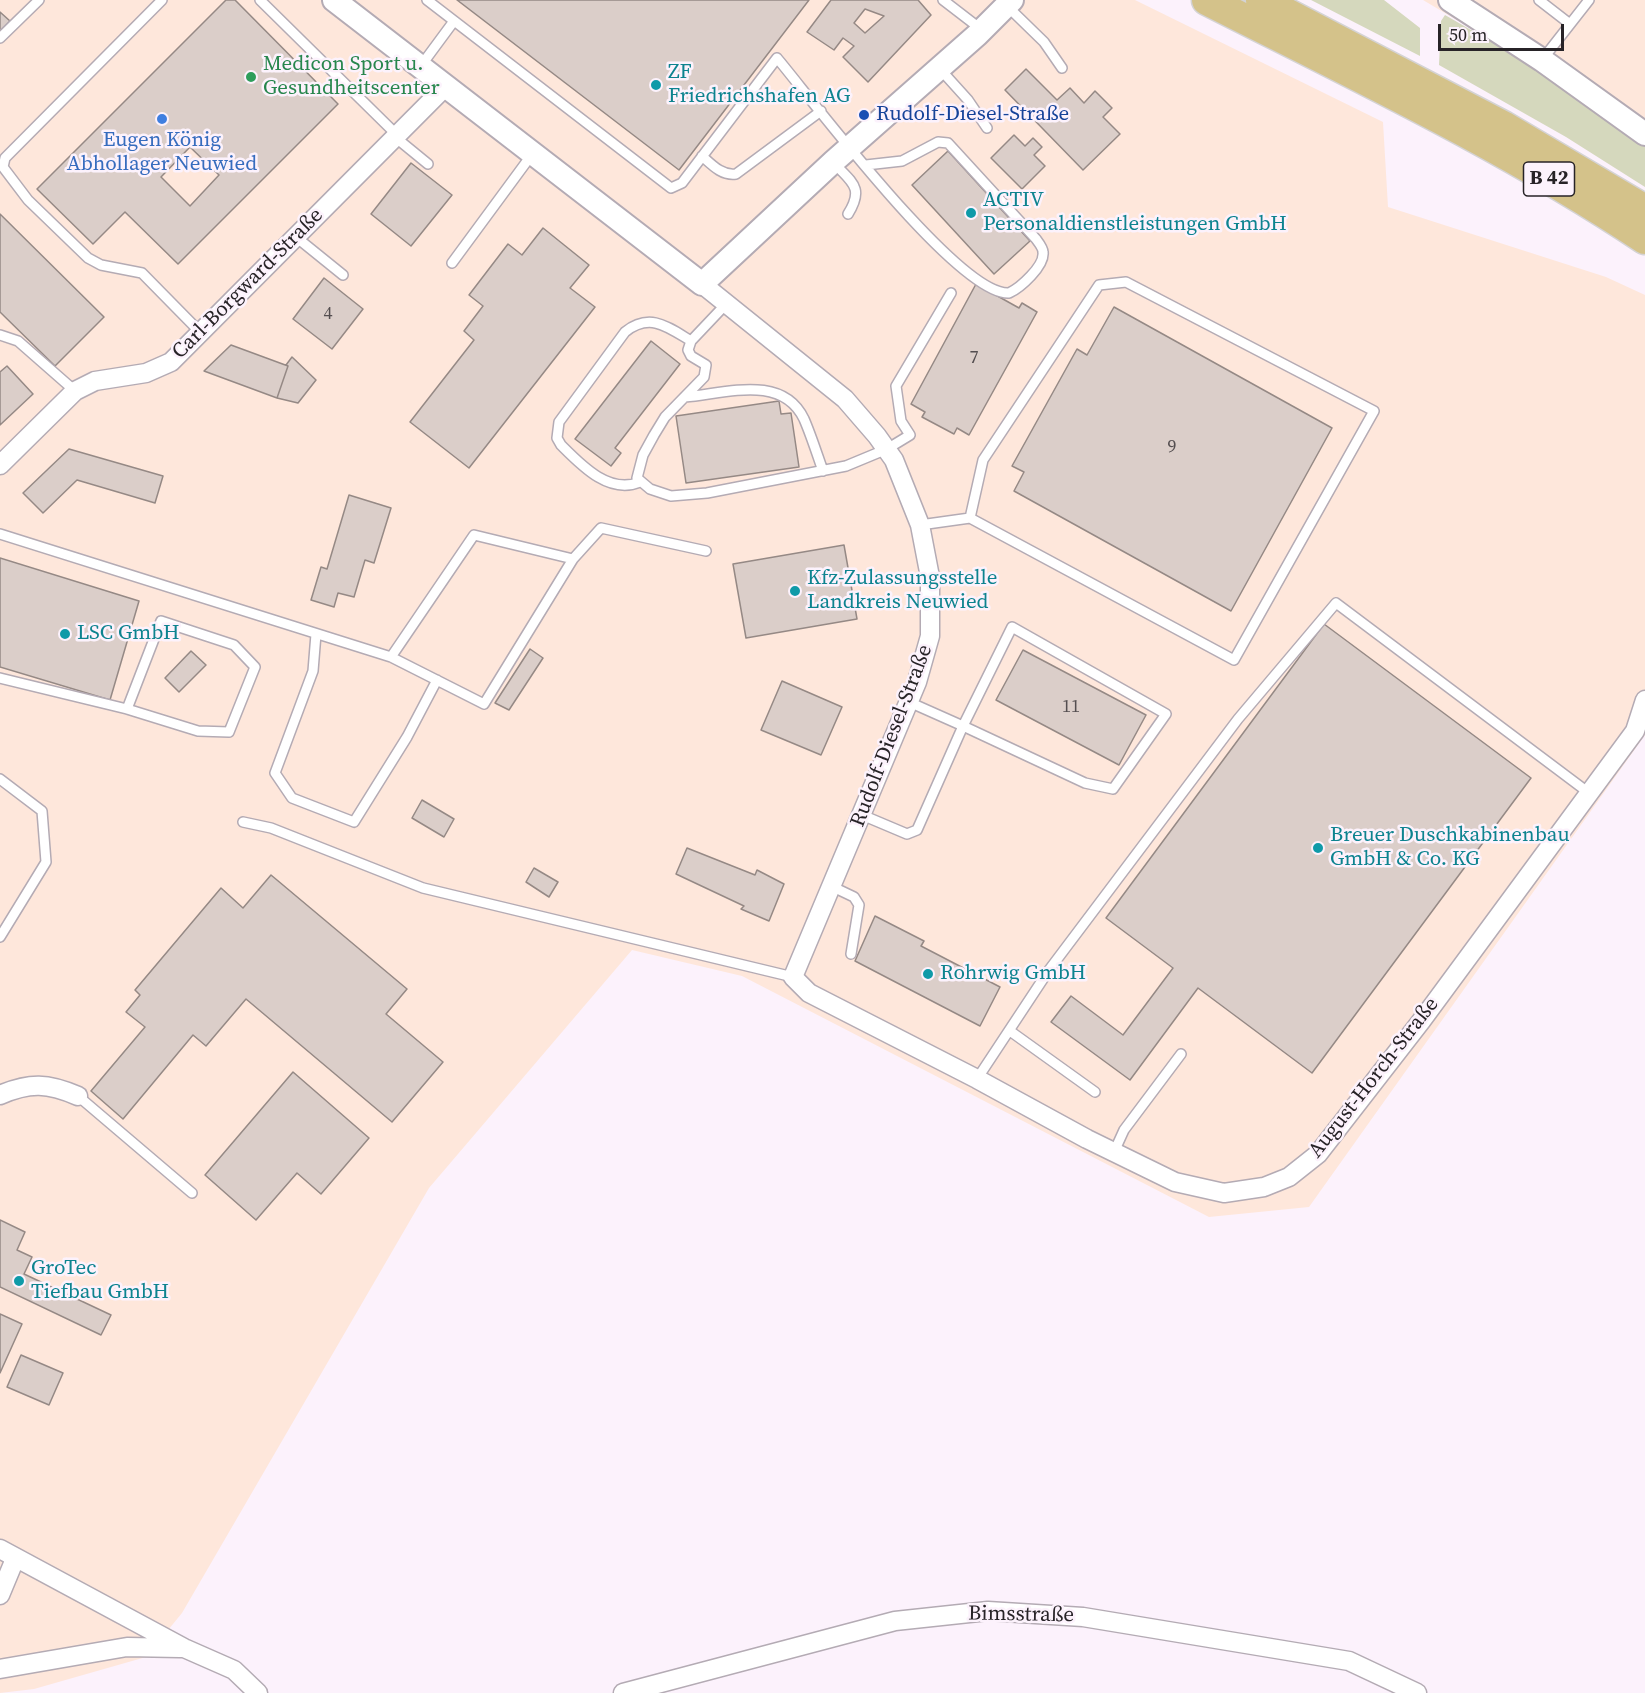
<!DOCTYPE html>
<html>
<head>
<meta charset="utf-8">
<style>
	body { margin:0 }
	#map { position:relative; width:1645px; height:1693px; overflow:hidden; background:#fcf2fc; font-family:"Source Serif 4",serif }
	canvas { display:block }
	.scale { position:absolute; left:1438px; top:24px; width:126px; height:27px; box-sizing:border-box; border:3px solid #272327; border-top:0; padding-left:8px; font-size:18px; line-height:21px; white-space:nowrap; color:#272327; -webkit-text-stroke:4px #fcf2fc; paint-order:stroke }
</style>
</head>
<body>
<div id="map">
<canvas width="1645" height="1693"></canvas>
<div class="scale">50 m</div>
</div>
<script>
const ctx = document.querySelector('canvas').getContext('2d');
ctx.lineJoin = 'round';
function paint(path, color) {
  ctx.fillStyle = color;
  ctx.fill(path, 'evenodd');
}
function trace(path, color, width, dash) {
  ctx.strokeStyle = color;
  ctx.lineWidth = width;
  ctx.lineCap = dash ? 'butt' : 'round';
  ctx.setLineDash(dash || []);
  ctx.stroke(path);
}
function drawText(font, color, halo, rows, align = 'center') {
  ctx.font = font + ' "Source Serif 4",serif';
  ctx.lineWidth = 5;
  ctx.setLineDash([]);
  ctx.textBaseline = 'middle';
  ctx.strokeStyle = halo;
  ctx.fillStyle = color;
  for (const [text, x, y, turn = 0] of rows) {
    ctx.save();
    ctx.translate(x, y);
    ctx.rotate((+turn || 0) * Math.PI / 180);
    ctx.textAlign = isNaN(turn) ? turn : align;
    if (halo) ctx.strokeText(text, 0, 0);
    ctx.fillText(text, 0, 0);
    ctx.restore();
  }
}
paint(new Path2D(`
	M0 0H1135L1383 122 1388 207 1606 277 1645 295V735L1309 1207 1209 1217 742 976 632 950 429 1188 182 1613 146 1657 34 1689 0 1693Z
	M1423 0H1645V145L1539 69Z`), '#fee7db');
paint(new Path2D(`
	M1311 0H1384L1420 28V56Z
	M1445 15 1539 69 1645 145V187L1566 137 1439 65 1441 21Z`), '#d5d8bd');
const building = new Path2D(`
	M226 0H235L338 104 178 264 125 212 93 244 37 189ZM190 147 219 175 190 206 161 177Z
	M457 0H809L679 170Z
	M831 0H918L931 15 868 82 843 57 854 46 843 38 834 50 807 32ZM865 9 884 16 865 33 854 23Z
	M0 12 10 21 0 32Z
	M1026 69 1057 100 1070 88 1084 103 1095 91 1112 108 1103 117 1120 134 1083 170 1005 90Z
	M1014 135 1025 146 1033 138 1042 147 1034 155 1045 166 1022 189 991 158Z
	M948 151 1030 241 994 274 912 185Z
	M411 163 452 195 411 246 371 214Z
	M0 214 104 317 55 366 0 312Z
	M543 228 589 265 570 288 595 307 469 468 410 422 474 340 464 331 483 306 469 295 508 244 522 255Z
	M324 278 363 309 332 349 293 319Z
	M976 284 1019 308 1022 303 1037 312 969 435 957 428 954 434 922 417 925 412 911 404Z
	M1114 307 1332 428 1231 611 1014 491 1024 472 1012 466 1077 349 1087 355Z
	M651 341 680 364 615 448 621 453 611 466 575 439Z
	M231 345 288 366 277 398 204 371Z
	M292 357 316 380 298 403 277 398 288 366 286 365Z
	M7 366 33 394 0 425V372Z
	M779 401 781 414 791 413 799 467 686 483 676 416Z
	M69 449 163 476 155 503 77 480 43 513 23 493Z
	M349 495 391 508 374 563 365 560 354 597 338 593 334 607 311 600 321 567 327 569Z
	M844 545 857 619 746 638 733 564Z
	M0 558 139 601 110 700 0 667Z
	M1324 624 1531 778 1312 1073 1198 988 1130 1080 1051 1022 1071 996 1123 1035 1173 968 1106 918Z
	M530 649 543 658 509 710 495 703Z
	M1023 650 1146 715 1119 765 996 700Z
	M191 651 206 665 179 692 165 678Z
	M782 681 842 707 821 755 761 730Z
	M422 800 454 819 444 837 412 818Z
	M687 848 755 875 757 870 784 884 769 921 741 909 744 906 676 874Z
	M534 868 558 882 549 897 526 882Z
	M271 875 407 989 386 1014 443 1062 392 1122 246 999 206 1046 193 1035 123 1119 91 1091 145 1027 126 1012 140 995 135 990 221 888 243 908Z
	M875 916 924 941 921 946 1000 987 980 1026 855 961Z
	M293 1072 369 1138 321 1194 297 1173 256 1220 205 1175Z
	M0 1220 25 1232 17 1250 32 1257 24 1274 111 1315 101 1335 0 1287Z
	M0 1314 22 1324 0 1373Z
	M21 1355 63 1373 49 1405 7 1387Z`);
paint(building, '#dbcec9');
trace(building, '#958985', 1.5);
const service = new Path2D(`
	M162 0 5 158 3 167 28 200 88 258 101 265 142 273 201 333
	M260 0 397 135
	M427 0 671 188 682 183 777 58C813 101 959 296 1009 293 1020 288 1045 266 1043 252 1043 248 1039 243 1036 239L948 143 938 142 902 161 866 165
	M943 0 982 30
	M1539 0 1570 24
	M1006 5 1044 42 1062 68
	M0 38 39 0
	M1542 60 1589 0
	M420 67 454 21
	M940 69 968 100 987 128
	M395 137 428 164
	M702 156C712 165 722 176 736 174L821 111
	M833 162C851 182 865 187 848 214
	M296 237 343 275
	M452 263 533 153
	M727 303 691 341 688 350 691 356 706 365 704 377 665 417 654 435 643 455 637 478 650 489 671 496 707 493 846 466 887 449 910 435 901 421 896 386 951 293
	M0 335 18 341 75 391
	M685 397C724 394 782 373 804 419 811 435 817 454 823 471
	M640 482C609 495 581 465 561 445L557 438 559 422 625 332C650 312 668 327 691 341
	M920 525 970 518 1234 660 1374 411 1126 282 1099 285 983 460 970 518
	M0 534 391 657 484 704 573 559 474 535 391 657
	M573 559 601 528 706 551
	M316 634 313 671 275 773 292 798 354 822 407 737 437 680
	M0 678 127 709 198 731 229 732 255 667 234 645 161 621 127 709
	M0 779 42 811 46 862 0 937
	M862 815 907 834 917 830 963 726 1085 783 1113 789 1166 714 1012 627 963 726 909 702
	M243 822 271 828 423 888 793 977
	M833 887 854 897 859 905 851 954
	M1010 1031 1095 1092
	M977 1079 1049 970 1238 719 1336 603 1589 793
	M78 1096 192 1193
	M1114 1152 1124 1130 1181 1054`);
const minor = new Path2D(`
	M702 284 845 399 877 436 894 460 920 525 930 577V636L917 682 793 977 809 993 977 1079 1087 1139 1175 1182 1224 1193 1264 1187 1289 1177 1318 1154 1422 1020 1635 731 1645 700
	M0 465 75 391 95 381 146 373 171 362 446 86
	M0 1095C30 1082 48 1083 78 1096
	M0 1549 184 1648 234 1670 258 1693
	M0 1595 15 1559
	M0 1669 127 1647 180 1648
	M623 1693 895 1621 988 1611 1083 1617 1349 1661 1417 1693`);
const tertiary = new Path2D(`
	M334 0 702 284 833 162 977 35 1012 0
	M1450 0 1542 60 1645 134`);
const trunk = new Path2D(`
	M1207 0C1355 75 1507 147 1645 239
	M1261 0 1503 126 1645 210`);
trace(service, '#b4abb4', 12);
trace(minor, '#b4abb4', 21);
trace(tertiary, '#b4abb4', 26);
trace(trunk, '#d4d3d4', 33);
trace(service, '#fff', 9);
trace(minor, '#fff', 18);
trace(tertiary, '#fff', 22);
trace(trunk, '#d4c28a', 30);
for (const [x, y, r, color] of [
	[251,77,6,"#2e9e5b"],
	[656,85,6,"#0f9aa8"],
	[864,115,6,"#1a4fb4"],
	[162,119,6,"#3f7fe0"],
	[971,213,6,"#0f9aa8"],
	[795,591,6,"#0f9aa8"],
	[65,634,6,"#0f9aa8"],
	[1318,848,6,"#0f9aa8"],
	[928,974,6,"#0f9aa8"],
	[19,1281,6,"#0f9aa8"]
]) {
  const dot = new Path2D();
  dot.arc(x, y, r, 0, 2 * Math.PI);
  ctx.fillStyle = color;
  ctx.fill(dot);
  trace(dot, '#fcf2fc', 2);
}
drawText('18px', '#544e50', null, [
	["4",328,314],
	["7",974,358],
	["9",1172,447],
	["11",1071,707]
]);
for (const [x, y, w] of [
	[1549,179,51]
]) {
  const box = new Path2D();
  box.roundRect(x - w / 2, y - 17, w, 34, 4.5);
  ctx.fillStyle = '#fcf2fc';
  ctx.fill(box);
  trace(box, '#272327', 1.5);
}
drawText('bold 20px', '#272327', null, [
	["B 42",1549,179]
]);
drawText('21px', '#27864d', '#fcf2fc', [
	["Medicon Sport u.",263,65],
	["Gesundheitscenter",263,89]
], 'left');
drawText('21px', '#0d838f', '#fcf2fc', [
	["ZF",668,73],
	["Friedrichshafen AG",668,97],
	["ACTIV",983,201],
	["Personaldienstleistungen GmbH",983,225],
	["Kfz-Zulassungsstelle",807,579],
	["Landkreis Neuwied",807,603],
	["LSC GmbH",77,634],
	["Breuer Duschkabinenbau",1330,836],
	["GmbH & Co. KG",1330,860],
	["Rohrwig GmbH",940,974],
	["GroTec",31,1269],
	["Tiefbau GmbH",31,1293]
], 'left');
drawText('21px', '#164399', '#fcf2fc', [
	["Rudolf-Diesel-Straße",876,115]
], 'left');
drawText('21px', '#366cbe', '#fcf2fc', [
	["Eugen König",162,141],
	["Abhollager Neuwied",162,165]
]);
drawText('21px', '#272327', '#fcf2fc', [
	["Carl-Borgward-Straße",248,284,-45],
	["Rudolf-Diesel-Straße",892,736,-69],
	["August-Horch-Straße",1374,1078,-52],
	["Bimsstraße",1021,1615,1]
]);
</script>
</body>
</html>
